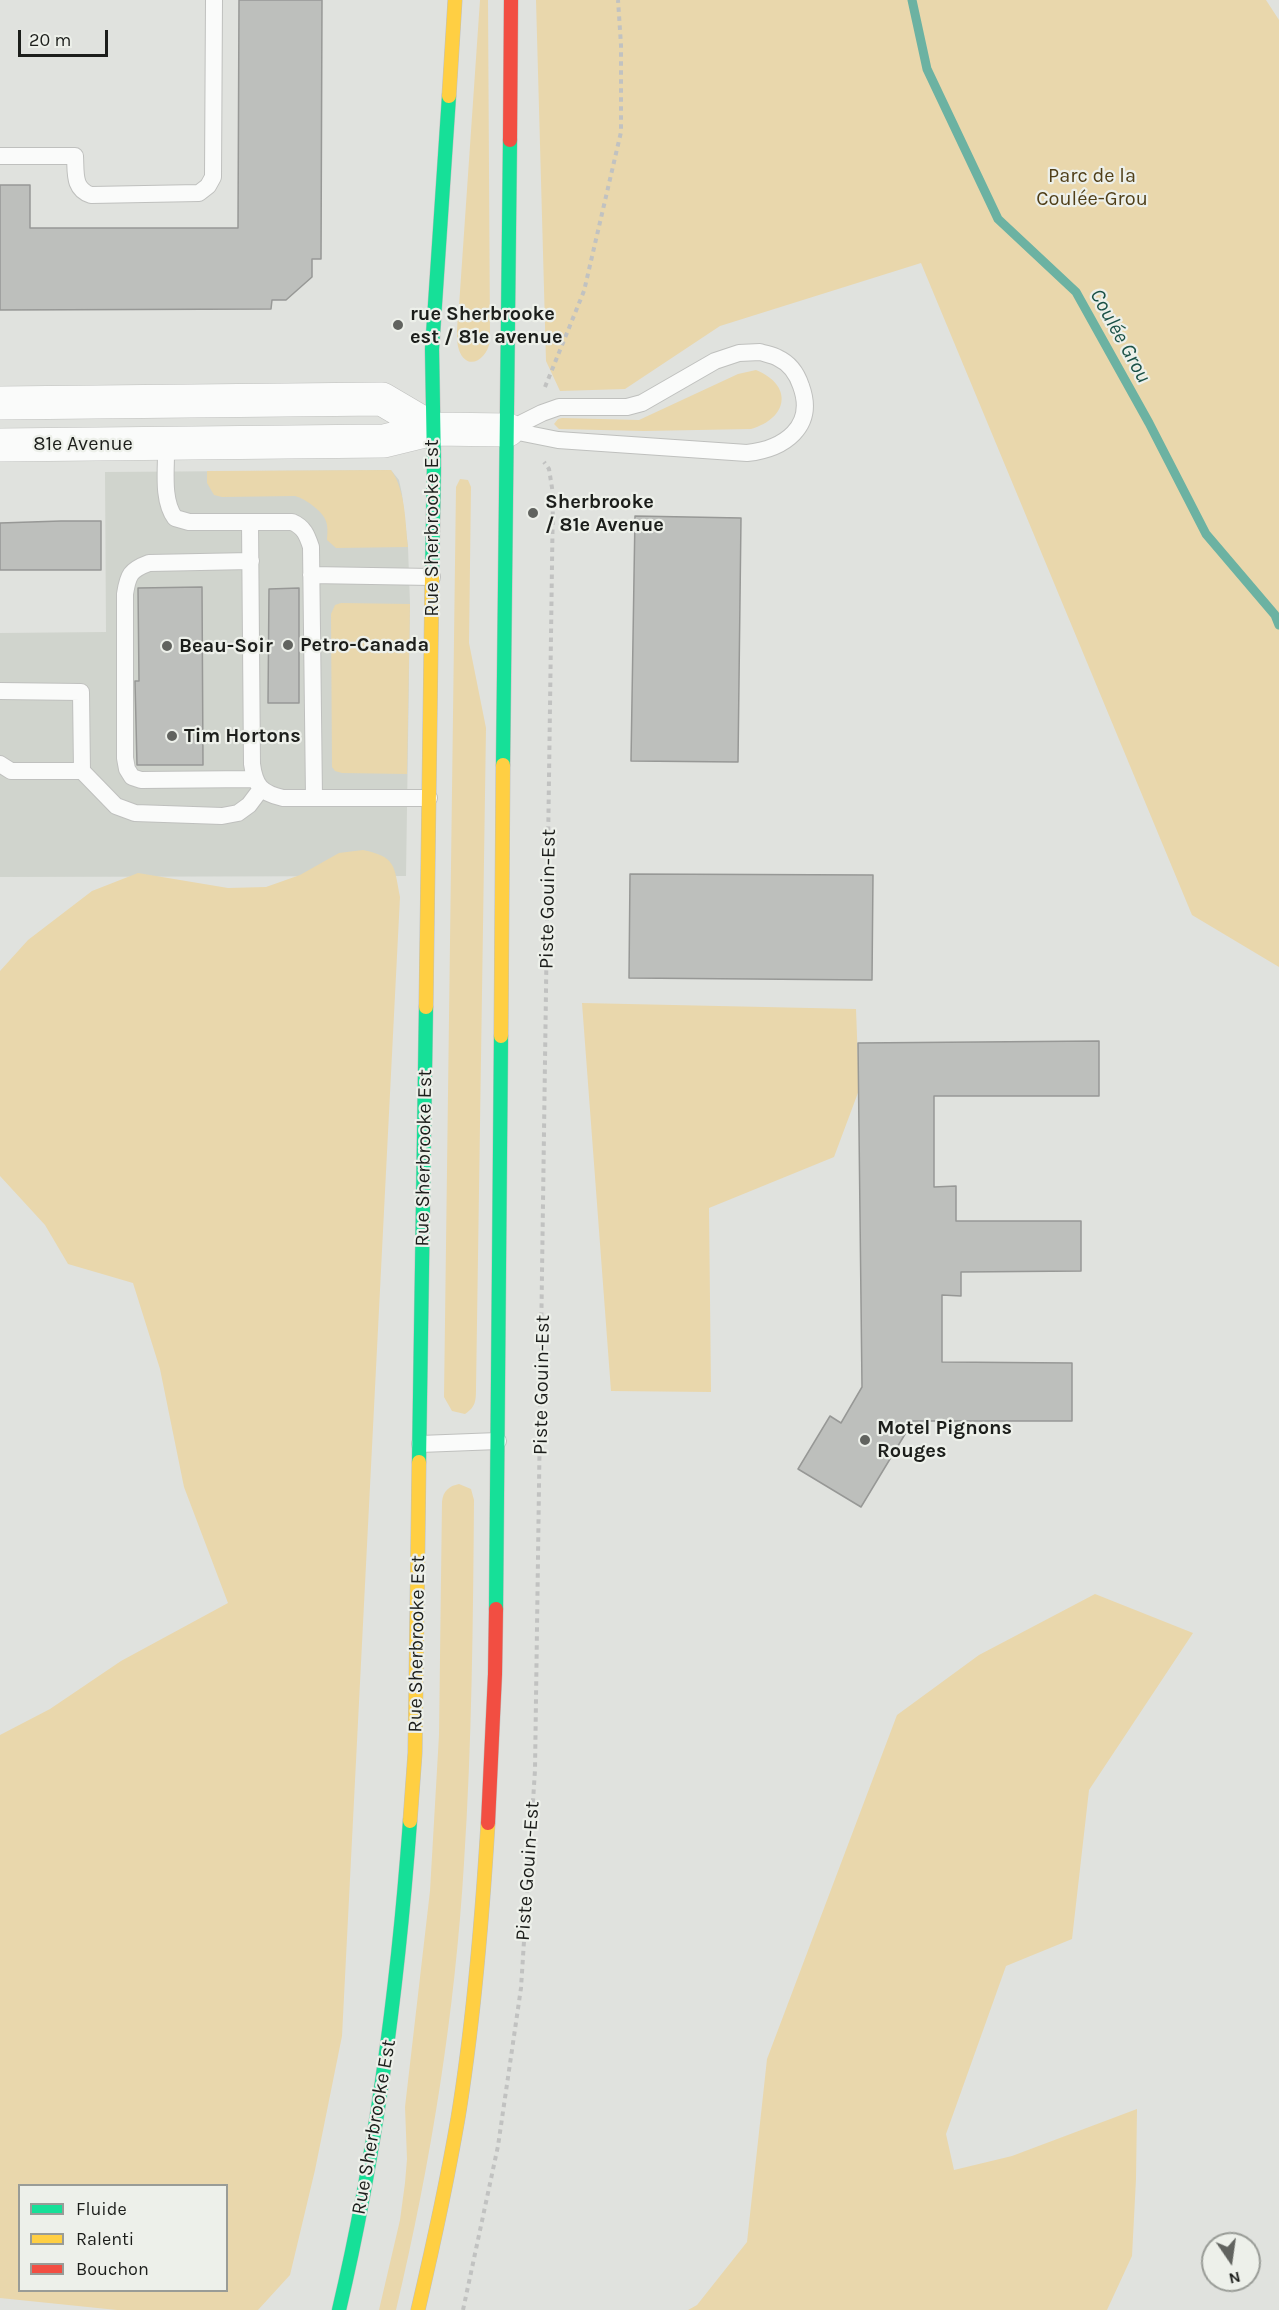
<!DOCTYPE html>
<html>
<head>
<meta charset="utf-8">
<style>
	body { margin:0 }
	#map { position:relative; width:1279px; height:2310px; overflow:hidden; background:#e0e2de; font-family:Karla,sans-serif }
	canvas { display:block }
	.legend { position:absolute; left:18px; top:2184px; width:210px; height:108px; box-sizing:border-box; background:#edf0ea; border:2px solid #999c97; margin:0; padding:8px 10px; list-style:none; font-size:18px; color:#1c1e1b }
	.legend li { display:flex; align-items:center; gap:12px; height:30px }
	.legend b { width:30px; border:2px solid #999c97 }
	.north { position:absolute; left:1201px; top:2232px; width:60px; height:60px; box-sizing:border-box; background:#edf0ea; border:2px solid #999c97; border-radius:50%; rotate:167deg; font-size:16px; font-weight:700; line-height:24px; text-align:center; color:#1c1e1b }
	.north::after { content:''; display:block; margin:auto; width:21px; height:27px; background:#61635f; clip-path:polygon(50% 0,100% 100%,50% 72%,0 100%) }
	.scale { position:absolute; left:18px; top:30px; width:90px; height:27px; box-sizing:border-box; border:3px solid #1c1e1b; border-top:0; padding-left:8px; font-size:18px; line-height:21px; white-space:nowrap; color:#1c1e1b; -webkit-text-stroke:4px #edf0ea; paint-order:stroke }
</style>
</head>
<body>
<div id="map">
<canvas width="1279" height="2310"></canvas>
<ul class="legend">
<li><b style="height:8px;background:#16e098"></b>Fluide</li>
<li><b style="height:8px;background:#ffcf43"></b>Ralenti</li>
<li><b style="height:8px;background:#f24e42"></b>Bouchon</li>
</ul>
<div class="north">N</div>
<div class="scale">20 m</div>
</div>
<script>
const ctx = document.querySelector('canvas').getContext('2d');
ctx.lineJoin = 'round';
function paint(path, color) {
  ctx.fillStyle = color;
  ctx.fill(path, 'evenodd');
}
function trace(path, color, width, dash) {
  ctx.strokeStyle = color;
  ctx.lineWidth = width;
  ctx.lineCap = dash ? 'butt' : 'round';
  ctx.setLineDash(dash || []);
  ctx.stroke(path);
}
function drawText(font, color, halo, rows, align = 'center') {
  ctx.font = font + ' Karla,sans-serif';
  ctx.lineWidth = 4.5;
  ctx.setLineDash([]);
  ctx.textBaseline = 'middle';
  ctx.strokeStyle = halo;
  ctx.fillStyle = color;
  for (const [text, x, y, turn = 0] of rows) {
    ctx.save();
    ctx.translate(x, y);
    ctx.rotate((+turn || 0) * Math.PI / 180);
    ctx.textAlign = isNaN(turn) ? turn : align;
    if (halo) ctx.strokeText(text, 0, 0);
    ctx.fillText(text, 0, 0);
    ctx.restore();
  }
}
paint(new Path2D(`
	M391 470 399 480 402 494 408 547 410 604 406 876 0 877V633L106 632 105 472Z`), '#d0d4cd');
paint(new Path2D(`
	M480 0H488L490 341C487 360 467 372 459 350 455 338 458 319 459 306Z
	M536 0H1266L1279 20V967L1192 915 921 263 720 326 625 389 560 391 546 361Z
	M756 370C793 385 789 418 751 429L644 431 559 429 554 424 558 419 562 418 639 420 738 374Z
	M391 470C406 491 405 522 408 547L336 548 327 540C327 536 328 530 327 525 326 513 306 499 295 496L222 497 214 495 207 483V471Z
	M460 479 468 480 471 487 469 643 486 728 476 1388C476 1400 476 1407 465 1414L452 1411 444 1397 456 487Z
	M341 603 410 604 407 774 342 773 335 771 332 767 331 614 335 605Z
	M363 850C396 857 394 865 400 897L342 2036 315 2170 290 2275 258 2310H117L0 2298V1735L50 1709 121 1661 228 1603 184 1487 160 1369 133 1283 68 1264 45 1225 0 1176V971L28 940 92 891 138 873 228 888 266 887 300 875 339 853ZM20 2186H226V2290H20Z
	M582 1003 856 1009 859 1090 834 1157 709 1208 711 1392 611 1391Z
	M459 1484 471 1489 474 1500C473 1621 472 1742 464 1863 455 2013 431 2163 396 2310H379L400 2220 405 2183 407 2159 405 2107 430 1891 439 1735 442 1502C443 1491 449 1486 459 1484Z
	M1095 1594 1193 1633 1089 1790 1072 1939 1006 1966 946 2134 954 2170 1012 2156 1137 2109 1136 2179 1132 2256 1107 2310H688L697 2305 747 2242 767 2059 897 1715 979 1655Z`), '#e9d7ac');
trace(new Path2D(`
	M912 0 927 69 998 219 1076 292 1149 423 1206 534 1275 615 1279 625`), '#6cb2a2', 9);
const building = new Path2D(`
	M239 0H322L321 259H312V277L286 300H272L271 309 0 310V185H30V228H238Z
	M635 516 741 518 738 762 631 761Z
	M61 521H101V570H0V523Z
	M202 587 203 765H137L135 681H139L138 588Z
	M299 588V703H268L269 589Z
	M630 874 873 875 872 980 629 978Z
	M1099 1041V1096H934V1187L956 1186V1221H1081V1271L961 1272V1296L942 1295V1362L1072 1363V1421H913L861 1507 798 1469 830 1416 841 1423 862 1387 858 1043Z`);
paint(building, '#bdbfbc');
trace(building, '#979896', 1.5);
const lane = new Path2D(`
	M0 156H75C76 173 73 189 91 195L199 193 208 186 213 177 214 0
	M760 352C766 354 773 355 778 358 789 363 797 374 801 386 816 427 784 449 747 453L558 440 508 430 542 413 559 407H627L642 403 715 361 739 353Z
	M166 443C167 466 161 499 175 518L189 522H292C304 527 307 535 311 547L314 798
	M250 522 252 764C255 786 261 793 283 798H429
	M251 561 149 563C130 570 128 575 125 594V758L127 769 132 777 141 780 254 779
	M311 575 432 577
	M0 691 81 692 82 771 116 806 135 813 222 816 238 813 249 805 261 789
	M0 764 11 771H82
	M420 1444 498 1441`);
const street = new Path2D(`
	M0 403 382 399 433 429
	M0 445 384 441 433 429 508 430`);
const fast = new Path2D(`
	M432 576 434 464 432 349 449 96
	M503 765 510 140
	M419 1462 426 1007
	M496 1609 501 1036
	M339 2310C377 2149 398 1986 410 1821`);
const slow = new Path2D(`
	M449 96 455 0
	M426 1007 432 576
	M501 1036 503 765
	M410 1821 415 1753 419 1462
	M418 2310C433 2246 447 2182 458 2118 474 2020 482 1921 488 1823`);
const jam = new Path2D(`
	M510 140 511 0
	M488 1823 495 1674 496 1609`);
trace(lane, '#bfc0be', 18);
trace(street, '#bfc0be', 34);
trace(fast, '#bfc0be', 15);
trace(slow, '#bfc0be', 15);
trace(jam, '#bfc0be', 15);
trace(new Path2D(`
	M545 387 584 291 621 132V45L618 0
	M463 2310 498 2146 521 1988 535 1770 553 494 549 469 544 462`), '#c1c2c1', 4, [4.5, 4.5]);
trace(lane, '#fafbfa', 16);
trace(street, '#fafbfa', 33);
trace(fast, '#16e098', 14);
trace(slow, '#ffcf43', 14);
trace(jam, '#f24e42', 14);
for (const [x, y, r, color] of [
	[398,325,6,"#61635f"],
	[533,513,6,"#61635f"],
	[288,645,6,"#61635f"],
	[167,646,6,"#61635f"],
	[172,736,6,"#61635f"],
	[865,1440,6,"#61635f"]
]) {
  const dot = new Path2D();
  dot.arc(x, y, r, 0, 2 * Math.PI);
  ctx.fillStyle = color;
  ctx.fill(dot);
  trace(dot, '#edf0ea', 2);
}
drawText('20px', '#503f18', '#edf0ea', [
	["Parc de la",1092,176],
	["Coulée-Grou",1092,199]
]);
drawText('bold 20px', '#1c1e1b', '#edf0ea', [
	["rue Sherbrooke",410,314],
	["est / 81e avenue",410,337],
	["Sherbrooke",545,502],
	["/ 81e Avenue",545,525],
	["Petro-Canada",300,645],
	["Beau-Soir",179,646],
	["Tim Hortons",184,736],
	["Motel Pignons",877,1428],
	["Rouges",877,1451]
], 'left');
drawText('20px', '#1c1e1b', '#edf0ea', [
	["81e Avenue",83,444],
	["Rue Sherbrooke Est",432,528,-90],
	["Piste Gouin-Est",548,899,-89],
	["Rue Sherbrooke Est",424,1158,-89],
	["Piste Gouin-Est",542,1385,-89],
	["Rue Sherbrooke Est",417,1644,-89],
	["Piste Gouin-Est",528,1871,-86],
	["Rue Sherbrooke Est",374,2127,-80]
]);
drawText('italic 21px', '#1a5146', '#edf0ea', [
	["Coulée Grou",1120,336,61]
]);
</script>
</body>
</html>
